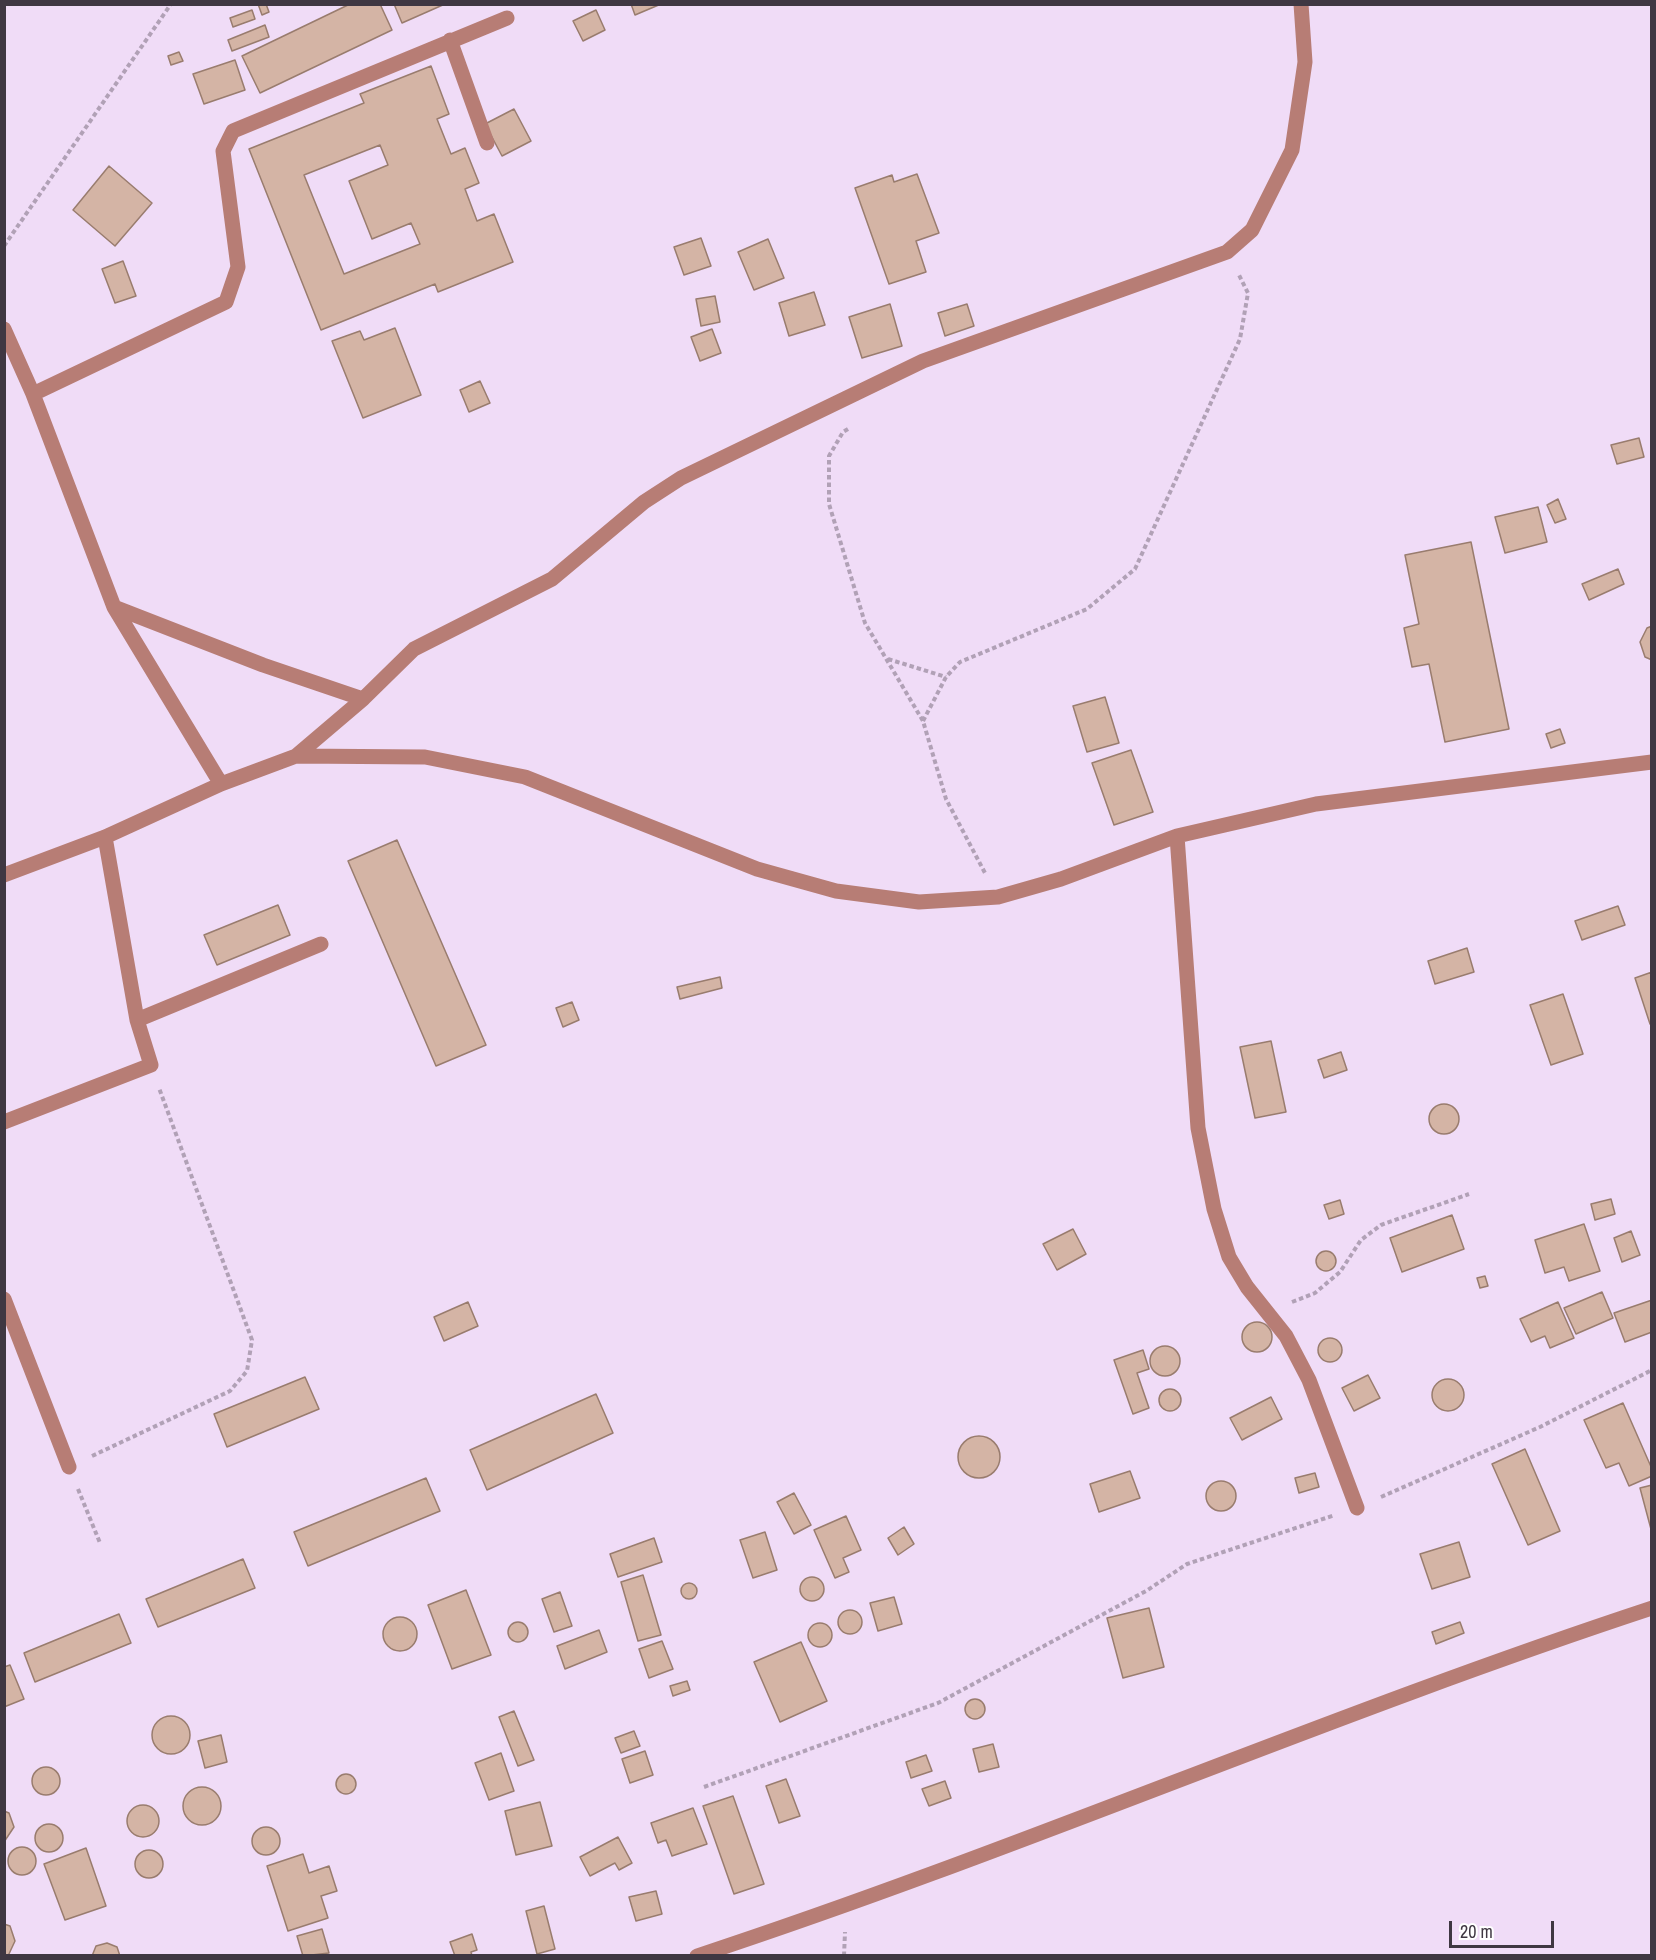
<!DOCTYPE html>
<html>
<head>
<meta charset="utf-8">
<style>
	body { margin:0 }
	#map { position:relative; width:1656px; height:1960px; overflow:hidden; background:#f0dcf7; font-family:"Archivo Narrow",sans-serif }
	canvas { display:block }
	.frame { position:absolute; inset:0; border:6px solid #3f3742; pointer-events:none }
	.scale { position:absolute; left:1449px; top:1921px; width:105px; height:27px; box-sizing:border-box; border:3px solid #3f3742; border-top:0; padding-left:8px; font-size:18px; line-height:21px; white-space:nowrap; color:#3f3742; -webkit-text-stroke:4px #fff; paint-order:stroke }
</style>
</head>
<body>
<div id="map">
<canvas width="1656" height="1960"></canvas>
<div class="frame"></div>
<div class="scale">20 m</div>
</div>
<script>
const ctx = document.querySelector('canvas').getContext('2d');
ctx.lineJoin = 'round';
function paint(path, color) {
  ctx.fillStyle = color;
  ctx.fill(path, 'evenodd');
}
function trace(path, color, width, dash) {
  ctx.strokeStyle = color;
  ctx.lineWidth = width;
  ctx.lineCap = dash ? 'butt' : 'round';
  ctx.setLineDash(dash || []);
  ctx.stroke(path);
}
const building = new Path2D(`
	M258 4H266L269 12 262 15Z
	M350 4H380L392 30 260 93 242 56Z
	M394 4H445L402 23Z
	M631 4H661L635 15Z
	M252 10 255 19 233 27 230 18Z
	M596 10 605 30 583 41 573 21Z
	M265 25 269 37 232 51 228 40Z
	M179 52 183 61 171 65 168 56Z
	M235 60 245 90 204 104 193 74Z
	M431 66 449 114 437 119 451 154 465 148 479 183 465 189 477 221 494 214 513 262 438 292 435 284 321 330 249 149 364 103 360 94ZM380 145 388 165 349 181 372 239 411 223 420 244 344 274 304 175Z
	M514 109 531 141 502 156 485 124Z
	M109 166 152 203 115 246 73 210Z
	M917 174 939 233 916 241 926 272 889 284 855 188 892 175 894 182Z
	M701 238 711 266 684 275 674 247Z
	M768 239 784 278 754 290 738 252Z
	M123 261 136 296 115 303 102 269Z
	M814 292 825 325 789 336 779 303Z
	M715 296 720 322 701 326 696 299Z
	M890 304 902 346 862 358 849 317Z
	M967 304 974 326 945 336 938 313Z
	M395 328 421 395 363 418 332 341 360 331 364 340Z
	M712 329 721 353 700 361 691 337Z
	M480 381 490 403 469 412 460 390Z
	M1639 438 1644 457 1617 464 1611 445Z
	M1558 499 1566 519 1555 523 1547 505Z
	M1538 507 1547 542 1505 553 1495 517Z
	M1471 542 1509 729 1445 742 1429 664 1412 667 1404 628 1419 624 1405 555Z
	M1618 569 1624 584 1589 600 1582 584Z
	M1652 626V660L1645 657 1640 642 1647 628Z
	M1105 697 1119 743 1087 752 1073 706Z
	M1560 729 1565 743 1551 748 1546 734Z
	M1131 750 1153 812 1114 825 1092 763Z
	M397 840 486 1045 436 1066 348 861Z
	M278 905 290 935 217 965 204 935Z
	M1618 906 1625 925 1582 940 1575 921Z
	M1467 948 1474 972 1435 984 1428 961Z
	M1652 972V1024H1650L1635 978Z
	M720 977 722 988 680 999 677 987Z
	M1563 994 1583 1054 1551 1065 1530 1005Z
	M572 1002 579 1020 563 1027 556 1008Z
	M1271 1041 1286 1112 1255 1118 1240 1047Z
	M1341 1052 1347 1070 1324 1078 1318 1060Z
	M1429 1119a15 15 0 1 1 30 0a15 15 0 1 1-30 0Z
	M1611 1199 1615 1214 1595 1220 1591 1204Z
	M1340 1200 1344 1214 1329 1219 1324 1205Z
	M1452 1215 1464 1249 1402 1272 1390 1238Z
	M1584 1224 1600 1271 1569 1281 1564 1267 1545 1273 1535 1240Z
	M1073 1229 1086 1254 1057 1270 1043 1244Z
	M1631 1231 1640 1255 1622 1262 1614 1238Z
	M1316 1261a10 10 0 1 1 20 0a10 10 0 1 1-20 0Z
	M1485 1276 1488 1286 1480 1288 1477 1278Z
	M1602 1292 1613 1318 1576 1334 1564 1308Z
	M1652 1300V1332L1625 1342 1614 1313Z
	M468 1302 478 1326 444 1341 434 1317Z
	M1558 1302 1574 1338 1550 1348 1545 1336 1531 1342 1520 1319Z
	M1242 1337a15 15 0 1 1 30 0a15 15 0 1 1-30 0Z
	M1318 1350a12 12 0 1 1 24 0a12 12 0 1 1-24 0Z
	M1150 1361a15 15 0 1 1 30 0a15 15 0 1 1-30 0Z
	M1143 1350 1149 1369 1137 1373 1149 1408 1133 1414 1114 1360Z
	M1368 1375 1380 1398 1354 1411 1342 1388Z
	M305 1377 319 1409 227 1447 214 1414Z
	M1432 1395a16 16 0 1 1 32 0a16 16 0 1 1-32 0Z
	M1159 1400a11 11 0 1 1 22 0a11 11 0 1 1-22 0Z
	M596 1394 613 1433 487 1490 470 1450Z
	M1271 1397 1282 1419 1242 1440 1230 1418Z
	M1623 1403 1652 1469V1476L1629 1486 1619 1463 1606 1468 1584 1420Z
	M958 1457a21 21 0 1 1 42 0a21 21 0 1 1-42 0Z
	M1525 1449 1560 1531 1528 1545 1492 1464Z
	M1130 1471 1140 1498 1099 1512 1090 1484Z
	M1315 1473 1319 1487 1299 1493 1295 1478Z
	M426 1478 440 1511 308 1566 294 1532Z
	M1206 1496a15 15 0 1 1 30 0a15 15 0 1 1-30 0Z
	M1652 1485V1533L1640 1488Z
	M794 1493 811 1525 794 1534 777 1502Z
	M846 1516 861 1550 843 1558 849 1572 835 1578 814 1530Z
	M904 1527 914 1544 898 1555 888 1538Z
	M765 1532 777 1570 753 1578 740 1540Z
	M654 1538 662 1562 618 1577 610 1554Z
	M1459 1542 1470 1577 1432 1589 1420 1554Z
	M243 1559 255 1588 158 1627 146 1599Z
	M643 1575 661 1635 638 1641 621 1582Z
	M800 1589a12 12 0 1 1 24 0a12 12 0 1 1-24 0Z
	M681 1591a8 8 0 1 1 16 0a8 8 0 1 1-16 0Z
	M466 1590 491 1655 452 1669 428 1605Z
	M560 1592 572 1626 554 1632 542 1599Z
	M894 1597 902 1624 878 1631 870 1603Z
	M1149 1608 1164 1667 1123 1678 1107 1618Z
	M838 1622a12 12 0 1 1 24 0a12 12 0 1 1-24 0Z
	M119 1614 131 1643 35 1682 24 1653Z
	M383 1634a17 17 0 1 1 34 0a17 17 0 1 1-34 0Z
	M1460 1622 1464 1633 1436 1644 1432 1632Z
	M508 1632a10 10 0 1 1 20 0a10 10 0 1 1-20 0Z
	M808 1635a12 12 0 1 1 24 0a12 12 0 1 1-24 0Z
	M599 1630 607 1652 565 1669 557 1646Z
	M662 1641 673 1669 649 1678 639 1649Z
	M801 1642 827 1701 780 1722 754 1662Z
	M10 1665 24 1699 4 1707V1667Z
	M687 1681 690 1690 673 1696 670 1686Z
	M965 1709a10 10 0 1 1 20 0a10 10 0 1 1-20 0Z
	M514 1711 534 1760 518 1766 499 1717Z
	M152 1735a19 19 0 1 1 38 0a19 19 0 1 1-38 0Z
	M634 1731 640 1746 621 1753 615 1738Z
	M221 1735 227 1762 205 1768 198 1741Z
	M993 1744 999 1767 979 1772 973 1749Z
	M645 1751 653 1775 630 1783 622 1759Z
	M501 1753 514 1791 489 1800 475 1763Z
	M926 1755 932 1771 911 1778 906 1762Z
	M32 1781a14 14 0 1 1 28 0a14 14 0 1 1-28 0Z
	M336 1784a10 10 0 1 1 20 0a10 10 0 1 1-20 0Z
	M786 1779 800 1816 779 1823 766 1786Z
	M945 1781 951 1798 929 1806 922 1789Z
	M183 1806a19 19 0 1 1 38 0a19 19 0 1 1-38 0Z
	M733 1796 764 1884 734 1894 703 1806Z
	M540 1802 552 1846 516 1855 505 1811Z
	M127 1821a16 16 0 1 1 32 0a16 16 0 1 1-32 0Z
	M693 1808 707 1844 672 1856 666 1840 658 1843 651 1823Z
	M4 1811 9 1813 14 1827 4 1842Z
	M35 1838a14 14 0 1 1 28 0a14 14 0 1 1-28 0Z
	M252 1841a14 14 0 1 1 28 0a14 14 0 1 1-28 0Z
	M618 1837 632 1863 619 1870 615 1863 590 1876 580 1857Z
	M8 1861a14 14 0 1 1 28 0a14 14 0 1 1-28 0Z
	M86 1848 106 1906 65 1920 44 1864Z
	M135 1864a14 14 0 1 1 28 0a14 14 0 1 1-28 0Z
	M303 1854 309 1873 329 1866 337 1891 321 1896 328 1918 288 1931 267 1866Z
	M656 1891 662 1914 636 1921 629 1897Z
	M544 1906 555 1949 537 1954 526 1911Z
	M4 1924 10 1926 15 1941 8 1956H4Z
	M322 1929 329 1953 303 1956 297 1936Z
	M472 1934 477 1950 471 1952 472 1956H455L450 1942Z
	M107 1943 117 1947 120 1956H92L96 1946Z`);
paint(building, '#d4b4a5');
trace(building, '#997c6e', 1.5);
trace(new Path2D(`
	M4 246 171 4
	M848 429 843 432 829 456V504L865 623 923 721 946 799 985 873
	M888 659 946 677
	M923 721 946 677 960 662 1087 609 1135 569 1240 339 1248 293 1239 275
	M1292 1302 1315 1293 1340 1272 1361 1240 1381 1225 1469 1194
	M92 1456 230 1391 247 1371 252 1340 159 1088
	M78 1489 100 1543
	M1381 1497 1540 1427 1652 1370
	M704 1787 938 1703 1146 1591 1187 1564 1335 1515
	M844 1956 845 1932`), '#b1a1b6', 4, [4.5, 3]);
trace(new Path2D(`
	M450 40 487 143
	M4 329 33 394 114 607 221 784
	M33 394 226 302 238 267 223 151 233 131 507 18
	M114 607 263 665 363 699
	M296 756 363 699 414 649 552 579 644 502 681 478 923 361 1227 252 1252 230 1292 150 1305 62 1301 4
	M1177 836 1198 1128 1214 1209 1229 1257 1247 1287 1286 1336 1309 1380 1357 1508
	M4 875 105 837 221 784 296 756 425 757 525 777 757 869 836 891 919 902 998 897 1061 879 1177 836 1316 804 1652 762
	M137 1020 321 944
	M4 1122 151 1065 137 1020 105 837
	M4 1299 69 1467
	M697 1956C1019 1850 1330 1714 1652 1608`), '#b77d75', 15);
</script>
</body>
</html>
